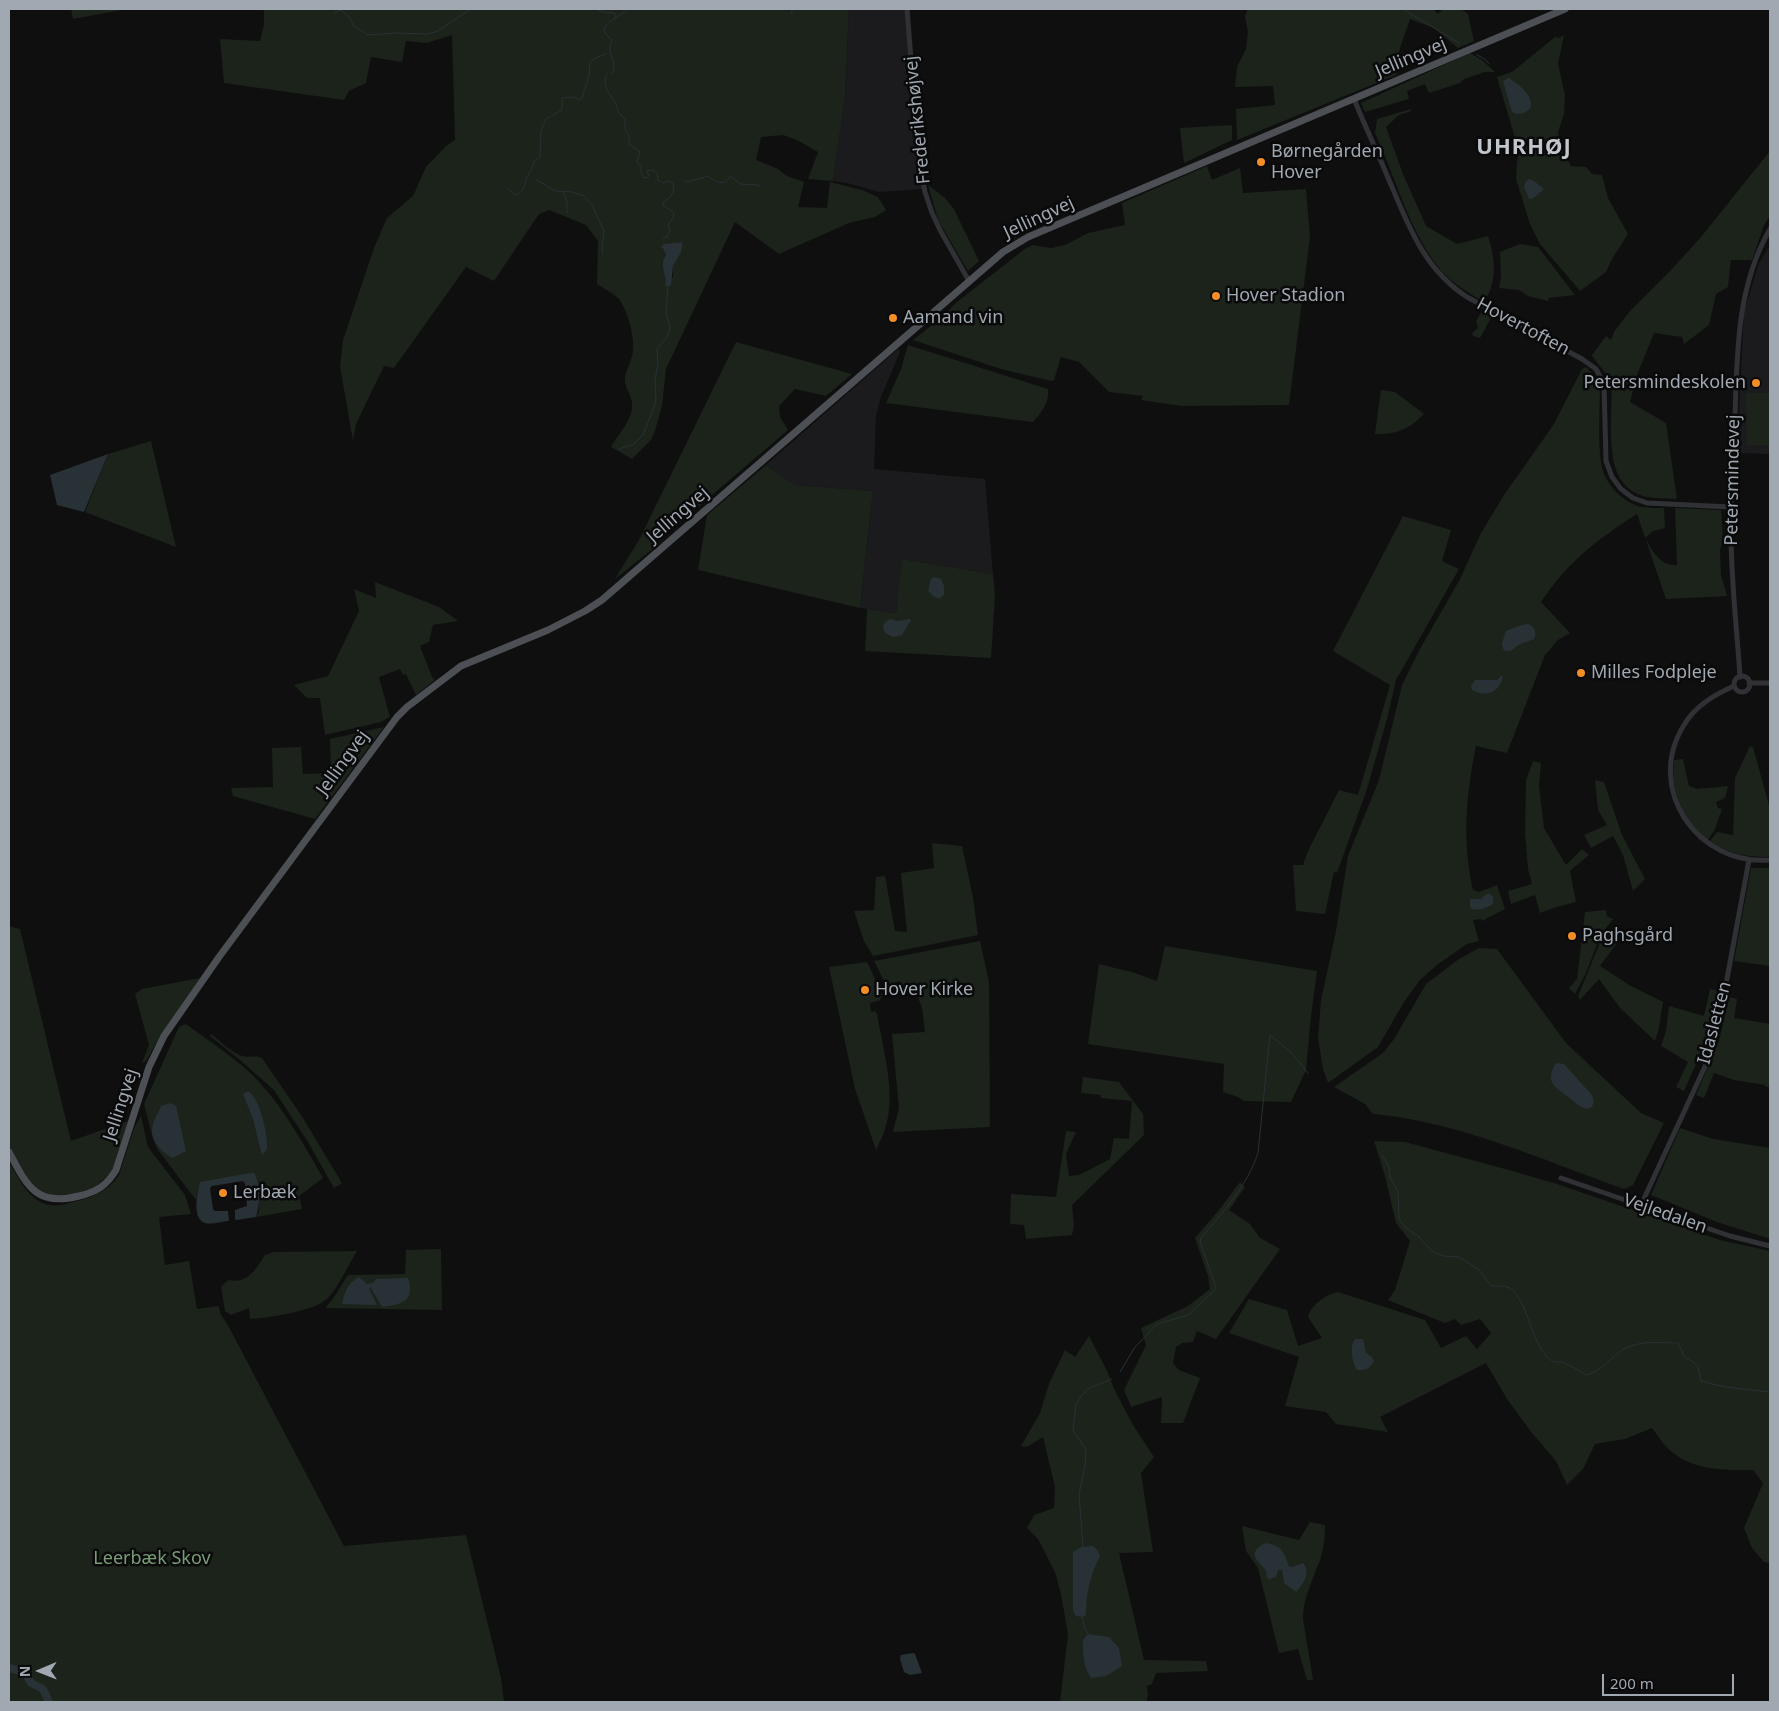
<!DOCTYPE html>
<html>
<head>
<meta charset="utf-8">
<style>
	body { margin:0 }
	#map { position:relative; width:1779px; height:1711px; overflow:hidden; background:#0f0f10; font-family:"Noto Sans",sans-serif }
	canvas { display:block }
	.frame { position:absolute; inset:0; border:10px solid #a0a8b1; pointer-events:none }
	.north { position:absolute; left:15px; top:1646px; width:50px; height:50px; -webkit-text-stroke:4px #0a0a0b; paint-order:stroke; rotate:269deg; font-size:14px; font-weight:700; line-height:20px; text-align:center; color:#a0a8b1 }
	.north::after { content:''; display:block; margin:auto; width:18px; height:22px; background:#a0a8b1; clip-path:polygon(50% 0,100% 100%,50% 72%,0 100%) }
	.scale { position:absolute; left:1602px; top:1674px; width:132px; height:22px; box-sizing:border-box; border:2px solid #a0a8b1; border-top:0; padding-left:6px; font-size:15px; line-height:18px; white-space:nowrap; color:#a0a8b1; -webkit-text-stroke:4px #0a0a0b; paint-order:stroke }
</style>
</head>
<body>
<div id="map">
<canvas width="1779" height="1711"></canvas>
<div class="frame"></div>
<div class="north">N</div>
<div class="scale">200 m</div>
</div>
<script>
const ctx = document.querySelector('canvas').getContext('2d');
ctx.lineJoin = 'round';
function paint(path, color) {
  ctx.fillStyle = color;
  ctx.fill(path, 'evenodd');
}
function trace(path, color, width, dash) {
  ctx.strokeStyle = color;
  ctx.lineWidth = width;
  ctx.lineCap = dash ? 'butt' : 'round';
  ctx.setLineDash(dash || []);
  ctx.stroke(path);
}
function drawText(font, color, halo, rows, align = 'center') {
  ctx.font = font + ' "Noto Sans",sans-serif';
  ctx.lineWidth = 5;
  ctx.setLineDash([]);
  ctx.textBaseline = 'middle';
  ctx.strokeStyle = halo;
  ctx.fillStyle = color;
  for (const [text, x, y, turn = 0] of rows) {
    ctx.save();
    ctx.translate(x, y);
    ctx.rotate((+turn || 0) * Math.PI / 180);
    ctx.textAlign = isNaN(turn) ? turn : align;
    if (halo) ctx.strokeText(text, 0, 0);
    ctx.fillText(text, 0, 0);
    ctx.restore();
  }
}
paint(new Path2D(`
	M849 9H906L923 189 879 192 847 183 833 181 845 97Z
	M1770 245V454L1737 453 1744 312 1759 263Z
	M898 349 900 352 881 397 876 416 874 469 985 479 993 574 903 559 896 613 860 608 873 491 795 485 766 465Z`), '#1b1b1d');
paint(new Path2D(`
	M71 9H127L73 19Z
	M261 9H849L845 97 833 181 808 179 818 152 797 140 783 135 761 137 756 160 778 169 787 176 804 182 798 207 827 208 830 182 862 190 878 197 886 210 875 217 849 223 779 254 735 222 666 369 662 406 655 431 651 440 632 459 611 447C618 434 634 419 632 403 631 393 624 388 625 377 627 368 632 360 633 351 635 337 627 307 617 297 611 292 603 288 597 284L598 241 586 225 549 210 539 214 494 281 466 267 394 368 384 366 356 424 353 441 340 366 343 340 374 248 387 218 413 196 426 167 446 146 455 140 452 35 427 43 406 41 402 62 371 57 366 83 349 91 344 100 224 83 220 39 260 41 264 25V11ZM683 242 673 266V277L665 285C667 275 661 270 663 262 663 259 665 257 666 254L662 248V245Z
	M1248 9H1433L1438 14 1443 9H1461L1468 14 1474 41 1458 48 1434 28 1410 19 1400 48 1396 75 1237 140 1236 109 1275 105 1273 86 1235 87 1237 67 1246 49 1248 32 1245 16Z
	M1564 35 1558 64 1565 95 1564 114 1558 132 1561 147 1571 166 1586 167 1592 174 1602 175 1608 198 1628 234 1612 259 1606 272 1580 291 1540 244 1530 224 1516 179 1518 148 1497 77 1512 72 1555 37 1559 38Z
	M1470 53 1482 60 1495 72H1485L1464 79 1460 83 1429 93 1425 84 1407 91 1409 99 1365 112 1361 103Z
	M1411 109V111L1399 115 1386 127 1403 174 1426 226 1457 244 1488 236C1495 258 1498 282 1484 302 1467 292 1448 281 1436 264 1409 229 1394 174 1375 133L1377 119Z
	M1232 125V140L1184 163 1180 128Z
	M1770 151V216L1764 225 1752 260H1731L1728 287 1716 294 1709 325 1684 344 1682 337 1654 333 1637 375 1630 402 1666 423 1677 499C1666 498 1654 499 1643 496 1608 485 1611 444 1611 414 1611 405 1613 392 1610 383 1606 370 1598 366 1592 355L1606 336 1611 340 1614 332 1629 312 1673 268 1701 237Z
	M1207 166 1212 180 1240 168 1243 193 1306 189 1310 237 1289 405 1181 406 1141 400 1143 396 1109 392 1079 362 1061 357 1054 380 1051 381 1001 369 913 340 941 318 957 302 1026 248 1033 245 1051 248 1065 245 1088 233 1125 225 1122 203Z
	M928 185 945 198 954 209 979 261 968 271 938 220Z
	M1520 244 1538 247 1575 295 1549 298 1548 301 1528 296 1519 290 1499 288 1501 277 1500 252Z
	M1482 311 1492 316 1480 338 1473 336 1472 333 1478 328 1476 321Z
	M736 342 852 374 826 396 795 389 779 406 780 417 788 430 656 543 655 547 615 579 639 540Z
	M908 345 1048 389C1050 402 1041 413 1033 422L886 403 901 369Z
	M1586 367 1596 377 1600 387C1600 409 1597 451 1603 471 1609 488 1624 502 1641 507 1648 508 1657 508 1664 508L1665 528 1653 531 1645 538C1653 552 1660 566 1677 565L1675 508 1721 510 1723 541 1720 550 1721 575 1727 596 1666 599 1637 514C1595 541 1569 561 1541 602L1570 633 1558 640 1545 655 1507 753 1476 746C1466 796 1462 840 1473 890L1479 892 1497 885 1505 909 1482 921 1481 919 1473 920 1479 941 1467 944 1437 965 1420 980 1404 1002 1378 1047 1328 1083 1323 1069 1318 1038 1321 1000 1336 931 1348 856 1379 780 1402 685 1421 647 1460 579 1481 533 1504 495 1554 424 1582 369Z
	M1381 390 1395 392 1424 414C1410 429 1395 435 1375 434Z
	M1746 393H1770V445H1747Z
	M151 441 176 547 85 512 108 454Z
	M766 465 795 485 873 491 860 608 698 570 707 515Z
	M1403 516 1451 530 1442 561 1459 569 1396 680 1387 719 1367 789 1337 873 1334 872 1325 914 1296 911 1293 865H1303L1308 851 1339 790 1358 795 1390 685 1333 651Z
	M902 559 993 574 995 596 991 658 865 651 867 609 896 613Z
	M375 582 439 607 458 621 433 625 429 642 420 646 432 677 435 680 416 695 406 674 403 675 400 669 379 677 390 717 381 722 325 735 320 698H307L294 685 328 676 359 611 354 589 376 598Z
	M384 727 315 819 233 796 231 788 273 787 272 748 301 747 303 774 331 773 330 739Z
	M1750 746 1753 747 1770 809V857H1767C1746 857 1728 854 1710 841L1717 832 1733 835 1735 778Z
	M1683 759 1689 786 1697 789 1728 786 1725 798 1716 802 1718 808 1722 809 1715 829 1708 840C1683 821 1670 791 1674 760Z
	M1533 761 1541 763 1539 786 1544 828 1566 865 1582 849 1589 855 1570 871 1576 902 1557 907 1540 913 1535 895 1511 904 1508 891 1532 884 1528 869 1525 834 1526 780Z
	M1595 780 1604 782 1622 835 1645 879 1633 891 1623 855 1613 836 1591 848 1584 835 1607 825 1598 810Z
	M932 843 962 846 973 897 978 935 873 956 864 941 854 911 874 910 876 877 885 876 895 931 907 932 901 873 934 868Z
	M1751 868H1770V966L1734 961Z
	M1606 910 1607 916 1613 919 1601 934 1586 973 1575 994 1569 988 1577 979 1585 912Z
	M9 926 20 929 71 1141 128 1121 119 1152 112 1172 95 1187 79 1193 57 1197 40 1192 31 1184 20 1167 9 1145Z
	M1603 935 1617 943 1600 966 1631 986 1663 1002 1659 1028 1655 1041 1620 1008 1599 979 1580 1000 1578 996Z
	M980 941 989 982 990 1127 893 1132 899 1108 892 1034 925 1032 922 1008 914 987 903 986 899 981 887 987 874 961Z
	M1165 946 1317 971 1311 1016 1306 1070 1291 1102 1244 1101 1238 1097 1223 1092 1224 1064 1088 1044 1099 964 1135 973 1157 981Z
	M1479 948 1497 949 1566 1043 1641 1113 1664 1123 1633 1185 1624 1189C1542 1160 1460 1122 1373 1114L1365 1104 1334 1087 1383 1053 1394 1039 1426 984 1459 959Z
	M867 962 882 993C882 1002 877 1001 870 1003L871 1012 875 1011 877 1014C883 1049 897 1095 885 1129 883 1136 879 1143 876 1150L855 1089 829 967Z
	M200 978 157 1042 146 1061 142 1063 149 1045 135 994 142 989Z
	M1710 989 1718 991 1712 1021 1703 1048 1684 1091 1676 1087 1688 1062 1661 1046 1666 1031 1669 1006 1704 1016Z
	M1729 997 1737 999 1734 1018 1770 1024V1087H1766L1765 1085 1734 1080 1714 1073 1704 1098 1696 1095 1719 1041Z
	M186 1024C211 1043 240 1060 261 1084 286 1112 304 1145 323 1178L299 1196 302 1209 256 1217 259 1211 257 1178 201 1182 196 1200 158 1150 153 1139 144 1104 179 1027Z
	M211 1034C220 1041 231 1052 242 1056 249 1058 256 1055 262 1058L303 1118 342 1183 334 1188 308 1142 274 1090 240 1060 210 1036Z
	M1083 1077 1119 1082 1143 1114 1144 1135 1072 1205 1074 1226 1072 1235 1026 1239 1024 1225 1010 1224 1011 1194 1056 1197 1066 1131 1076 1132 1066 1154 1069 1176 1079 1175 1110 1159 1114 1138 1129 1139 1132 1101 1101 1098V1095L1081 1093Z
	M141 1116 148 1147 185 1195 191 1214 159 1217 165 1265 189 1261 197 1309 219 1306 220 1313 230 1329 344 1546 466 1535 501 1678 504 1702H9V1162C19 1178 29 1202 50 1205 60 1207 71 1202 81 1200 96 1196 110 1189 119 1175L134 1128Z
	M1680 1128 1713 1139 1770 1148V1239L1717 1222 1651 1195Z
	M1374 1141 1405 1142 1509 1170 1557 1184 1720 1240 1770 1251V1563L1764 1562 1752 1548 1744 1528 1763 1483 1753 1470C1727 1471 1693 1470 1672 1452 1664 1446 1658 1436 1652 1428L1625 1439 1595 1444 1583 1469 1567 1485 1556 1461 1532 1433 1507 1399 1486 1363 1380 1417 1388 1432 1336 1424 1326 1412 1285 1406 1299 1357 1229 1333 1249 1299 1287 1310 1298 1346 1322 1338 1308 1317C1311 1305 1326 1294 1338 1292L1425 1320 1441 1348 1466 1336 1477 1349 1491 1333 1480 1319 1461 1325 1455 1319 1445 1323 1388 1300 1395 1290 1410 1241 1396 1223 1385 1176Z
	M1240 1182 1245 1187 1229 1210 1250 1224 1260 1238 1280 1249 1216 1339 1197 1331 1193 1342 1182 1343 1176 1347 1173 1363 1179 1370 1200 1378 1183 1423H1161L1162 1397 1131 1407 1124 1390 1146 1345 1141 1328 1188 1306 1210 1289 1208 1276 1195 1238 1219 1210Z
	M441 1249 442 1310 325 1308 332 1300 348 1275 405 1274 406 1250Z
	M357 1251C349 1264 338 1288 328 1298 316 1311 268 1318 250 1319L249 1308 231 1315 225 1311 221 1287 228 1280C248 1284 255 1270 265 1255L274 1252Z
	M1089 1336 1107 1371 1115 1391 1133 1425 1154 1457 1141 1473 1153 1552 1119 1553 1144 1660 1206 1661 1208 1671 1156 1673 1152 1684 1147 1686 1148 1696 1146 1702H1060L1068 1634 1061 1594 1055 1572 1038 1539 1027 1528 1034 1515 1054 1508 1055 1487 1043 1437 1027 1447 1021 1446 1040 1413 1049 1384 1065 1350 1075 1357Z
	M1310 1522 1325 1525C1325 1541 1323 1555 1316 1570 1310 1587 1303 1600 1303 1619L1313 1680H1307L1298 1649 1279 1653 1258 1568 1246 1551 1242 1526 1299 1540Z`), '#1b231b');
paint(new Path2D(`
	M1509 78C1519 85 1532 93 1531 107 1527 113 1519 116 1512 112L1503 81Z
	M1529 179 1534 181 1543 188V190L1532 199H1529L1524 187 1526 181Z
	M683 242 681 252 673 266 671 285 667 287 665 285C667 275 661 270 663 262 663 259 665 257 666 254L661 246 664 244Z
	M108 454 84 512 57 505 50 475Z
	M934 577 941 579 944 586V595L939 599 933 596 928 591 931 579Z
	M890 619 898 621 910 619 911 620 902 635 893 637 885 633 883 626 885 622Z
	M1528 624C1535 627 1537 633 1534 639L1518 645 1511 651H1506L1503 649 1502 643 1506 631 1522 625Z
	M1501 676H1503C1500 692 1487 698 1472 690L1471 686 1475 680H1497Z
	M1486 894H1490L1493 897V904C1486 908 1480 911 1472 909L1470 906V899H1481Z
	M1558 1063 1564 1064 1592 1095 1594 1102 1592 1107 1587 1109C1578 1107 1574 1101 1567 1096 1553 1086 1546 1082 1555 1064Z
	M248 1091C260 1098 268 1135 267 1149L262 1155 253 1119 243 1094Z
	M171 1103 176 1106 186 1151 173 1158C162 1153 148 1139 153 1125 154 1119 159 1112 161 1106Z
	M250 1173H254C261 1183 260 1206 256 1217L237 1220 235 1219V1210L247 1206 245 1184 243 1181 212 1186 210 1188 213 1209 215 1211H228L229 1221C223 1221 212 1225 205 1223 191 1218 198 1192 200 1182Z
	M359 1277 367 1284 373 1283 376 1279 408 1278C416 1301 401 1305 382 1307L371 1288 369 1289 377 1305 342 1304C345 1291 347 1284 359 1277Z
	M1355 1339H1363L1366 1353 1372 1357 1374 1361C1370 1368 1366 1371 1357 1370 1352 1362 1349 1347 1355 1339Z
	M1266 1543C1282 1546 1284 1552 1289 1566L1292 1567 1303 1563C1311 1572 1304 1584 1296 1592L1284 1583 1282 1570H1278L1276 1577 1269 1579 1267 1578 1266 1570C1256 1560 1247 1551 1266 1543Z
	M1093 1546 1098 1551 1100 1556C1090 1575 1086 1594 1086 1615L1082 1617 1076 1616 1073 1611V1552L1081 1547Z
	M1088 1634 1109 1637 1119 1648 1122 1666 1106 1676 1091 1678C1083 1666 1083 1654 1083 1640Z
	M913 1653 915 1654 922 1673 910 1675 904 1672 900 1659 901 1655Z`), '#283135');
trace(new Path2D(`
	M595 9 604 12 614 13 616 15 615 19
	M1403 9 1459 43
	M1296 10 1302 9
	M334 13 341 10 349 17 354 26 368 35 396 33 428 34 438 31 469 10 475 9
	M791 14 793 9
	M1477 55 1485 59 1489 64
	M608 73C597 87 618 99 618 112L625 119C625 125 624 132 629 135V144L640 152 637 161 639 165 641 166V173L644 178H647L649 176 647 171 652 170 657 173 658 180 663 183 667 181 673 183C675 192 671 198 663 202V205L674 213 673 218 668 225 670 230 667 237 663 238
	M611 73 614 71C615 59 606 50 612 40L605 33 604 28C608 21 622 14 629 9
	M535 179 555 191 572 192 584 196 592 205 604 231 602 248 603 254
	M684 180 687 182 708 176C714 181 725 187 729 177H732L740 184 758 185 760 187
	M508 189 516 195C525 191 524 185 527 177 530 171 533 168 534 161L540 157 541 131 546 119 562 110V98L574 97 579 100 582 98 589 76 590 63 595 58 606 54
	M563 192 567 202V213
	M619 449 634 444 643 435 654 407 656 401 655 380 658 363 657 349 667 337 670 328 666 312 668 286
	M1382 1155 1389 1167 1390 1177 1398 1192 1399 1219 1406 1228 1418 1236 1433 1252 1444 1256 1458 1257 1466 1261 1480 1271 1491 1286C1498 1286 1507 1285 1513 1290 1530 1309 1530 1339 1548 1358 1553 1363 1557 1362 1562 1362 1565 1363 1583 1372 1586 1375 1603 1371 1610 1357 1624 1349 1641 1340 1659 1343 1678 1343L1684 1356 1698 1366 1701 1381 1725 1387 1770 1392
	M1120 1372 1135 1347 1157 1324 1188 1315 1214 1291 1216 1287 1200 1242 1201 1238C1223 1212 1247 1186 1258 1153L1270 1035 1291 1052 1308 1073
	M1083 1548 1079 1494 1085 1466 1086 1450 1073 1430 1076 1404 1087 1389 1112 1379
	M1082 1617 1085 1629 1088 1634`), '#283135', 1);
trace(new Path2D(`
	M9 1668 25 1672 31 1683 43 1689 49 1702`), '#283135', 8);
trace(new Path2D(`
	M907 9 919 159 925 192 932 213 940 230 969 281
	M1354 99C1364 124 1376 149 1386 173 1407 221 1421 267 1467 297L1582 359 1596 369 1604 384 1606 461 1612 477 1621 489 1633 498 1647 503 1731 507
	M1734 684a8 8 0 1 1 16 0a8 8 0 1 1-16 0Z
	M1740 677C1737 629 1731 581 1731 533 1730 494 1733 455 1735 416 1737 352 1737 286 1770 229
	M1749 683H1770
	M1734 686C1714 695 1695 706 1684 725 1644 789 1698 866 1770 860
	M1561 1178 1730 1236 1770 1246
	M1641 1205 1708 1060 1719 1022 1749 860`), '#303135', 5);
trace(new Path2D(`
	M9 1152C27 1186 36 1207 79 1196 97 1192 107 1185 116 1170L149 1067 164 1036 219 957 397 717 407 707 461 666 548 630 585 611 602 600 1003 252 1028 237 1565 9`), '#4c4f54', 7);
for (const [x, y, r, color] of [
	[1261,162,5,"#f28e25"],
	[1216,296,5,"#f28e25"],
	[893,318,5,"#f28e25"],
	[1756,383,5,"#f28e25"],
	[1581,673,5,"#f28e25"],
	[1572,936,5,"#f28e25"],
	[865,990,5,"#f28e25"],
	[223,1193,5,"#f28e25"]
]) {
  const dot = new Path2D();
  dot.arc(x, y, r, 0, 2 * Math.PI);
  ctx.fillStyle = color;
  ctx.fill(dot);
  trace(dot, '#0a0a0b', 2);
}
drawText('18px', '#a0a8b1', '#0a0a0b', [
	["Jellingvej",1411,58,-23],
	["Frederikshøjvej",918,120,-96],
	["Jellingvej",1039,218,-25],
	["Hovertoften",1523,327,28],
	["Petersmindevej",1733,480,-89],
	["Jellingvej",678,515,-41],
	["Jellingvej",343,763,-54],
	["Idasletten",1715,1023,-75],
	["Jellingvej",121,1105,-72],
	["Vejledalen",1665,1214,19]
]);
drawText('18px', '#a0a8b1', '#0a0a0b', [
	["Børnegården",1271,152],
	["Hover",1271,173],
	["Hover Stadion",1226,296],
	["Aamand vin",903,318],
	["Petersmindeskolen",1746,383,"right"],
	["Milles Fodpleje",1591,673],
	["Paghsgård",1582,936],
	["Hover Kirke",875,990],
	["Lerbæk",233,1193]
], 'left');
drawText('18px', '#799d76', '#0a0a0b', [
	["Leerbæk Skov",152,1559]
]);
ctx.letterSpacing = '1px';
drawText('bold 22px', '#c1c6cd', '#0a0a0b', [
	["UHRHØJ",1524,148]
]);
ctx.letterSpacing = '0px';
</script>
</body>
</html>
